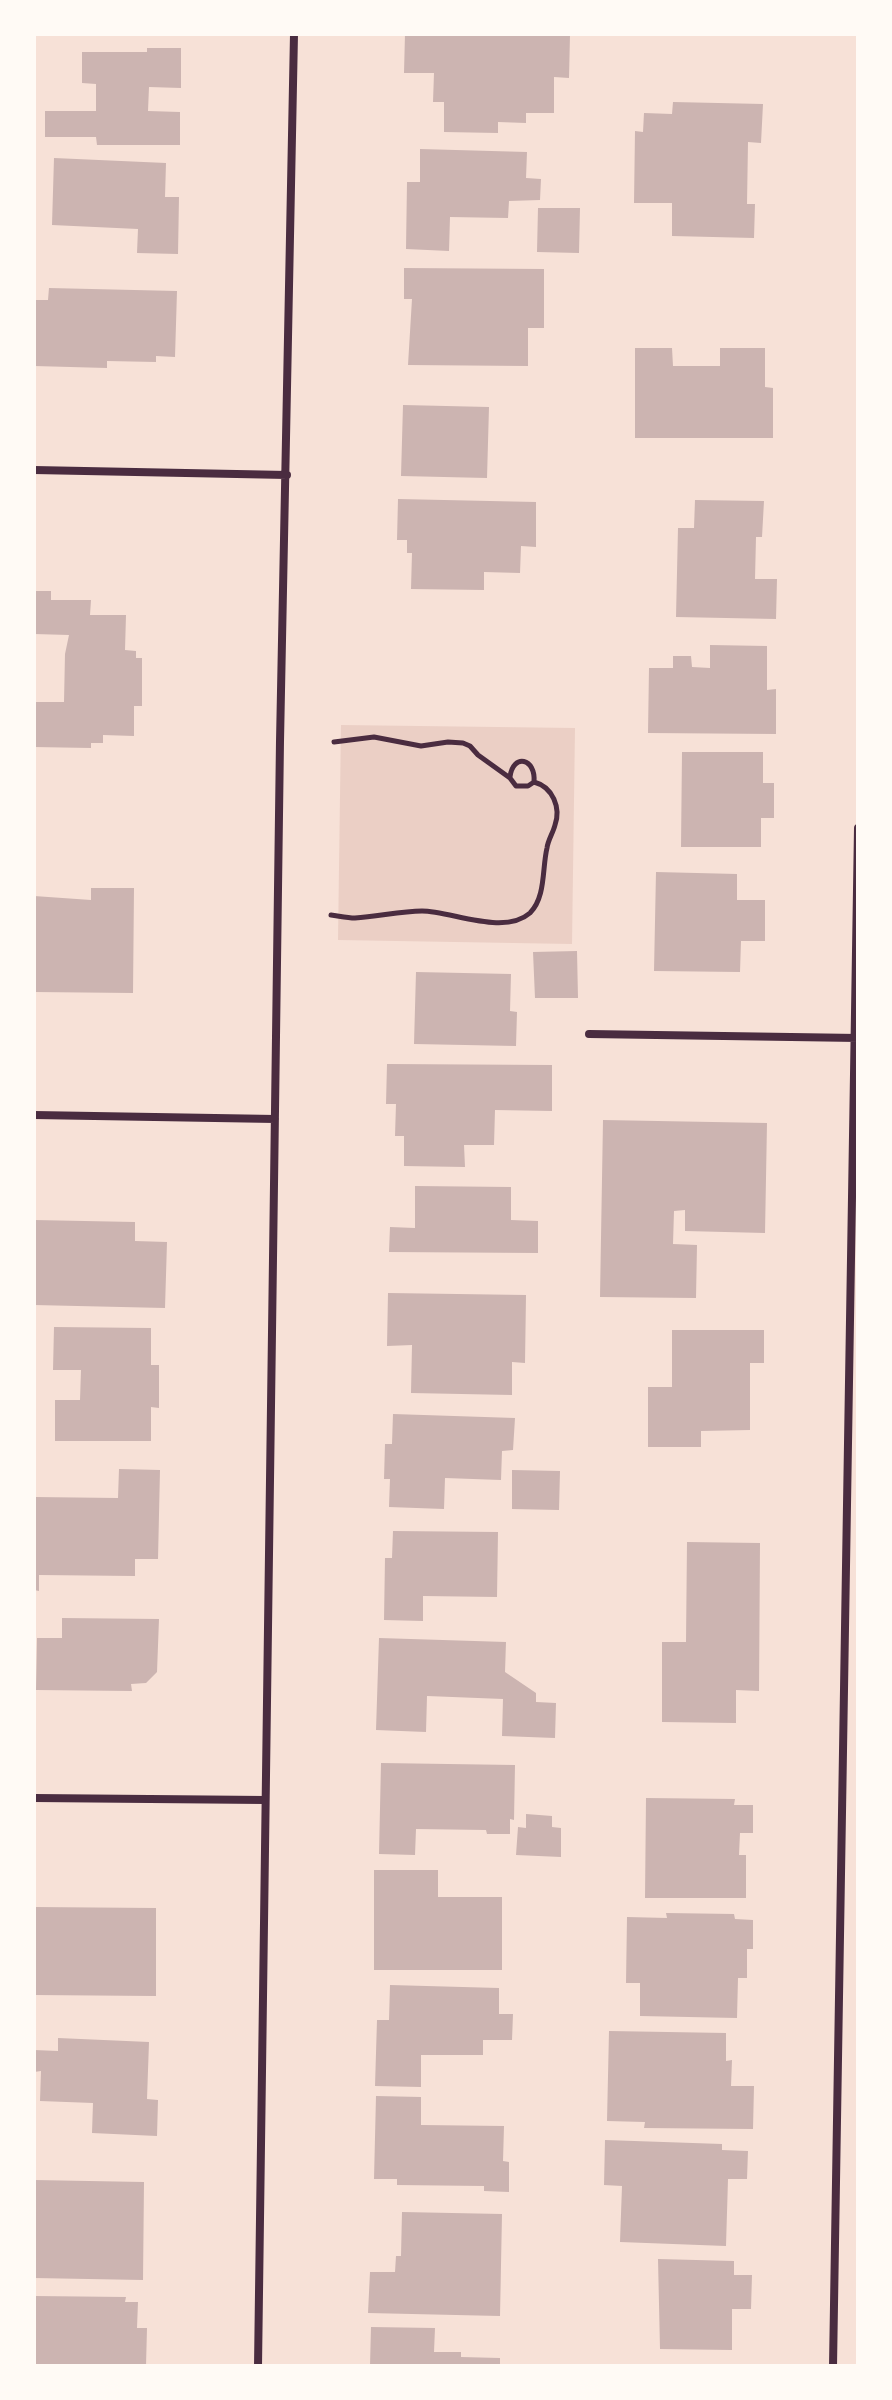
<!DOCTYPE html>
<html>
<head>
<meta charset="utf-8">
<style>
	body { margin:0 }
	#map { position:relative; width:892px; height:2400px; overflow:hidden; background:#f7e1d7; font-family:"Golos Text",sans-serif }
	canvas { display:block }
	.frame { position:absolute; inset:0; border:36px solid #fffaf5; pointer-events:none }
</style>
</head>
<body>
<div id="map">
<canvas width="892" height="2400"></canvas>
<div class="frame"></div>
</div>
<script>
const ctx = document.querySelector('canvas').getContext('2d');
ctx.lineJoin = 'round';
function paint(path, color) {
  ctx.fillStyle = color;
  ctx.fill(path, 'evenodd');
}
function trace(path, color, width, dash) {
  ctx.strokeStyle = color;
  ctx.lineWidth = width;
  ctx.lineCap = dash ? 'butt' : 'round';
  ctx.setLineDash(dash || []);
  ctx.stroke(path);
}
paint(new Path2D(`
	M341 725 575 728 572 944 338 940Z`), '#ebcfc5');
paint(new Path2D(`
	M405 34 570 35 569 78 554 77V113H526V123L498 122V133L444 132V102H433L434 73H404Z
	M147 48H181V88L149 87 148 111 180 112V145H97L96 137H45V111H96V84L82 83V52H147Z
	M673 102 763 104 761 143 748 142 747 204H755L754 238 672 236V203H634L635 131 643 132 644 113 672 114Z
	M420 149 527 152 526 178 541 179 540 200 509 201 508 218 450 217 449 251 406 249 407 182H420Z
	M54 158 166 163 165 197H179L178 254 137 253 138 229 52 225Z
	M538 208H580L579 253 537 252Z
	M404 268 544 269V328H528V366L408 365 412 299H404Z
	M49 288 177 291 175 357 156 356V362L107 361V368L34 366V300H48Z
	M635 348H672L673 366H720V348H765V387L773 388V438H635Z
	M403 405 489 407 487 478 401 476Z
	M398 499 536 502V547L521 546 520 573 484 572V590L411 589 412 553H407V540H397Z
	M695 500 764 501 762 537H756L755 579H777L776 619 676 617 678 528H694Z
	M34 591H51V600H91L90 615H126L125 650 136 651V658H142V706H134V736L103 735V743H91V748L34 747V702H64L65 654 69 635 34 634Z
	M710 645 767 646V690L776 689V734L648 733 649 668H673V656H691L692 667 710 668Z
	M682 752H763V783H774V818H761V847H681Z
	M656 872 737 874V900H765V941H741L740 972 654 971Z
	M91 888H134L133 993 34 992V896L91 900Z
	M577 951 578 998H535L533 952Z
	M416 972 511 974 510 1011 517 1012 516 1046 414 1044Z
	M387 1064 552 1065V1111L495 1110 494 1145H464L465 1167 404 1166V1136H395L396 1104H386Z
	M603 1120 767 1123 765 1233 685 1231V1210L674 1211 673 1244 697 1245 696 1298 600 1297Z
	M415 1186 511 1187V1220L538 1221V1253L389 1252 390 1227 415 1228Z
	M34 1220 135 1222V1241L167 1242 165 1308 34 1305Z
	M388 1293 526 1295 525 1363 512 1362V1395L411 1393 412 1345 387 1346Z
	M54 1327 151 1328V1365H159V1408L151 1407V1441H55V1400H80L81 1370H53Z
	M672 1330H764V1363H750V1430L701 1431V1447H648V1387H672Z
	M393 1414 515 1418 513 1450 502 1451 501 1480 445 1478 444 1509 389 1507 390 1479H384L385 1444H392Z
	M119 1469 160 1470 158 1559H135V1576L39 1575V1591L34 1590V1497L118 1498Z
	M512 1470 560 1471 559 1510 512 1509Z
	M393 1531 498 1532 497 1597 423 1596V1621L384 1620 385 1558H392Z
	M687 1542 760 1543 759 1691 736 1690V1723L662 1722V1642H686Z
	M62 1618 159 1619 157 1672 146 1683 131 1684 132 1691 36 1690 37 1638H62Z
	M379 1638 506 1642 505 1672 536 1693V1702L556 1703 555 1738 502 1736 503 1699 427 1696 426 1732 376 1730Z
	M381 1763 515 1765 514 1820 510 1819V1834H487L486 1830 416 1829 415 1855 379 1854Z
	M646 1798 735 1799 734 1805H753V1833H740L739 1855H746V1898H645Z
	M526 1814 552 1816V1827L561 1828V1857L516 1855 518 1827 526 1828Z
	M374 1870H438V1897H502V1970H374Z
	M34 1907 156 1908V1996L34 1995Z
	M666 1913 734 1914 735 1919 753 1920V1949H747V1978H738L737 2018 640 2016V1983H626L627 1917 667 1918Z
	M390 1985 499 1988V2014H513L512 2040H483V2055H421V2087L375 2086 377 2020H389Z
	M609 2031 726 2033V2061L732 2060 731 2086H754L753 2129 644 2128 645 2122 607 2121Z
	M58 2038 149 2042 147 2099 158 2100 157 2136 92 2133 93 2103 40 2101 41 2071 34 2072V2050L58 2051Z
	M376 2096 421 2097V2125L504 2126 503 2161 509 2162V2192L484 2191V2186L397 2185V2179H374Z
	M605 2140 722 2144V2150L748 2151 747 2179H728L726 2246 620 2242 622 2186 604 2185Z
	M34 2180 144 2182 143 2280 34 2278Z
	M402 2212 502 2214 500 2316 368 2313 370 2272H395L396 2256H401Z
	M658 2259 734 2261V2275H752L751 2309H732V2350L660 2349Z
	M34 2296 126 2297 125 2302H138L137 2328H147L146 2366H34Z
	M371 2327 435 2328 434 2352H461V2357L500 2358V2366H370Z`), '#ccb4b1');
trace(new Path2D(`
	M510 777C513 753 536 758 534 782
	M331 915C339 916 347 918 355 918 377 917 400 911 422 911 451 911 504 936 530 913 546 897 542 868 547 848 548 840 553 833 555 825 561 808 553 787 534 782L528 786H516L510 778 478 755 470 746 463 743 448 742 421 746 374 737 334 742`), '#4a2c40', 5);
trace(new Path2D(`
	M34 470 287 475
	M589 1034 858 1038
	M34 1115 275 1119
	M34 1798 265 1800
	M258 2366 280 741 294 34
	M833 2366 858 828`), '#4a2c40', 8);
</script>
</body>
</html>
